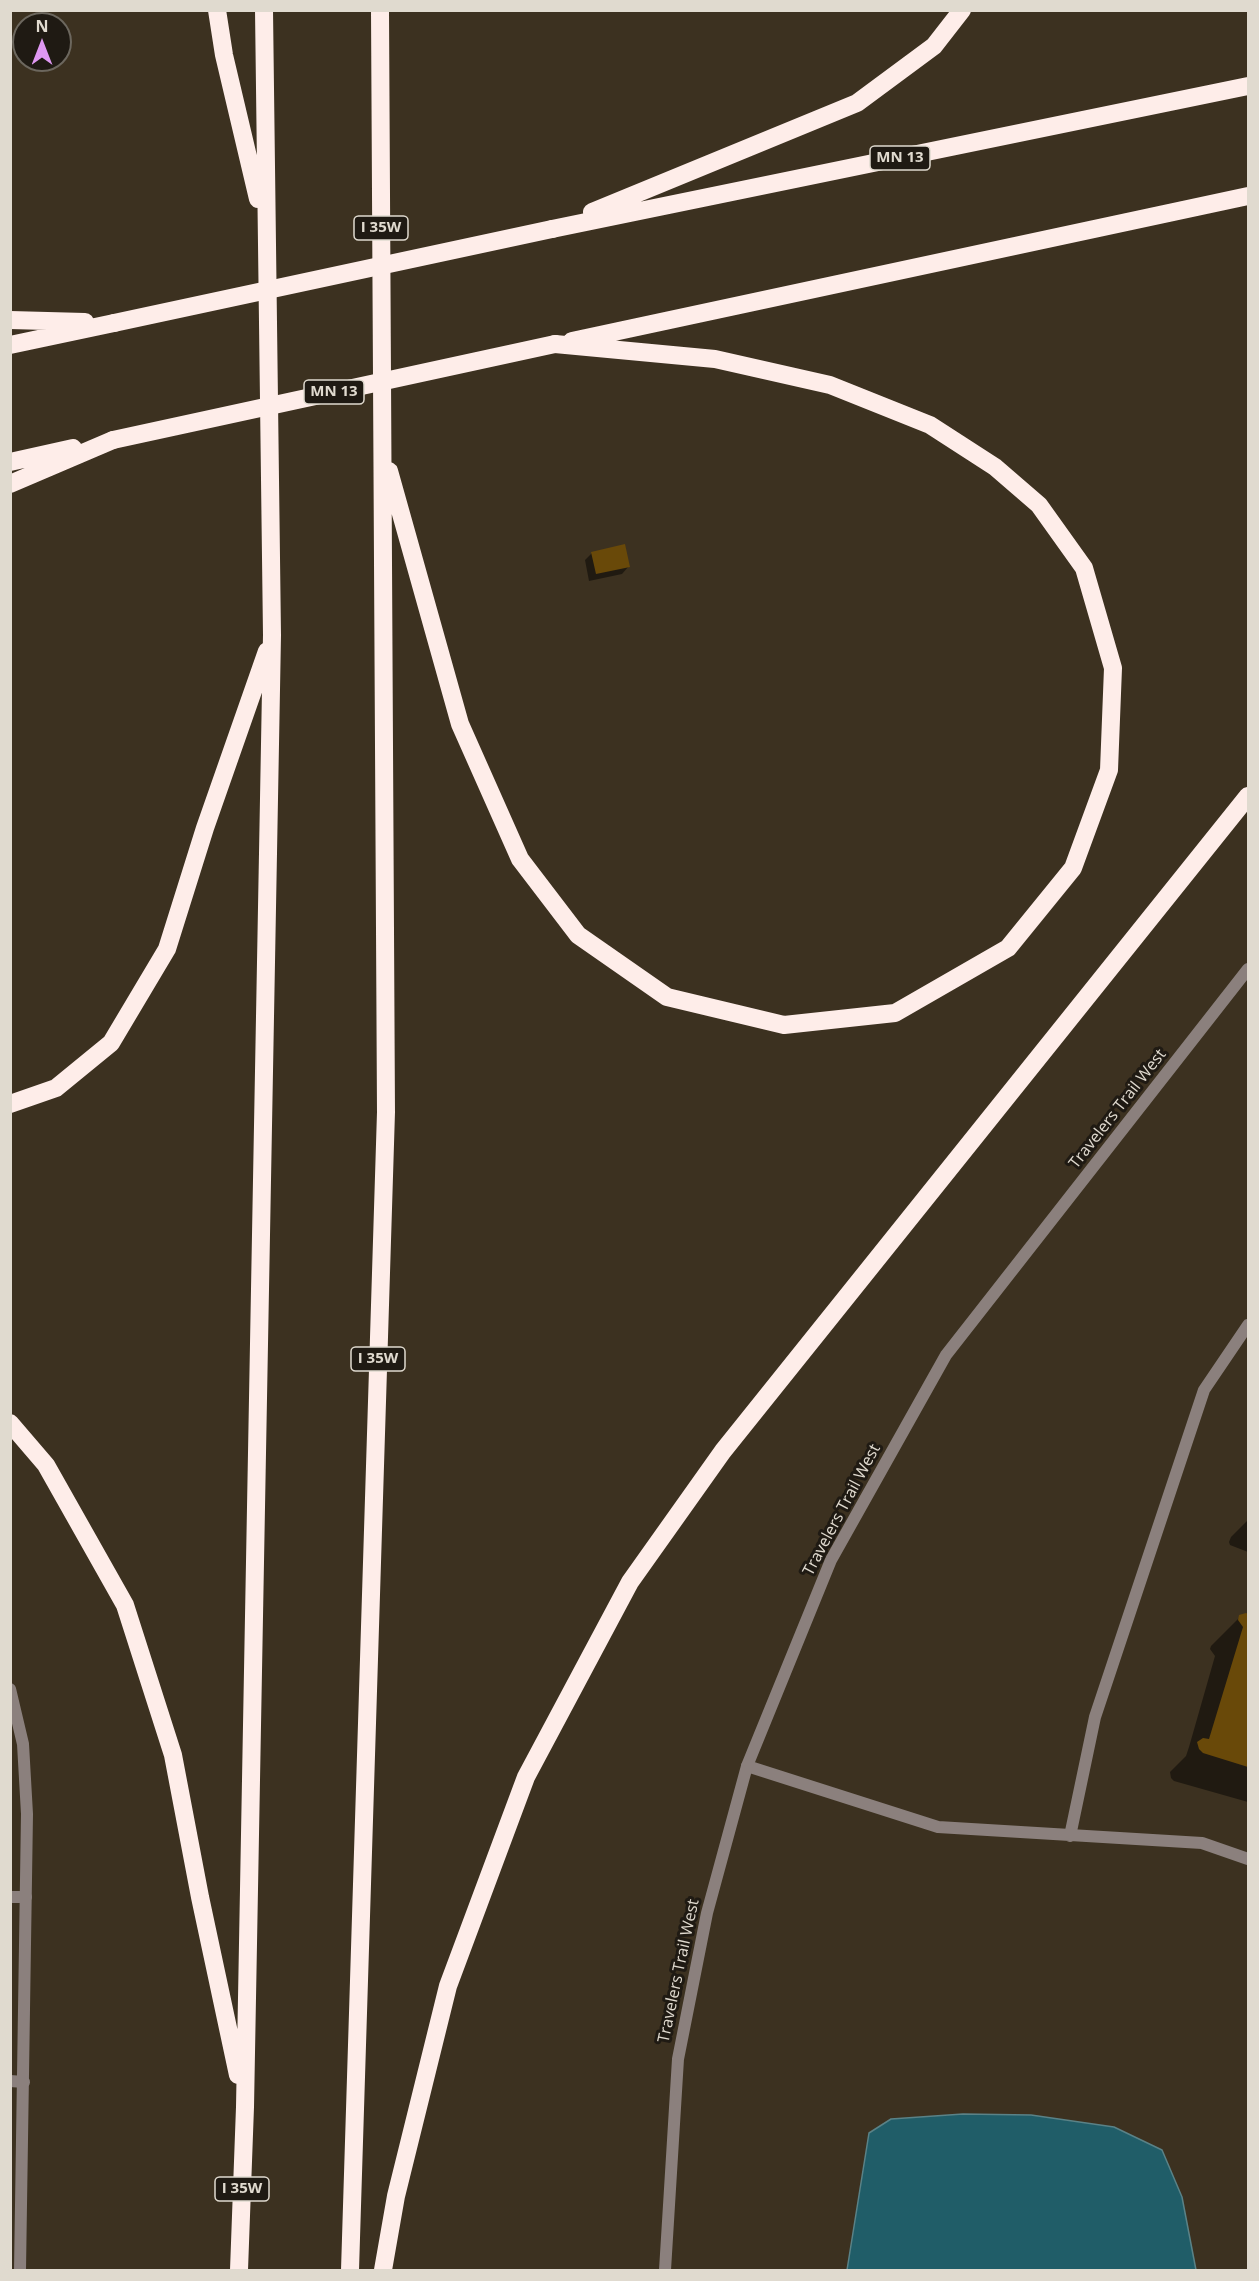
<!DOCTYPE html>
<html>
<head>
<meta charset="utf-8">
<style>
	body { margin:0 }
	#map { position:relative; width:1259px; height:2281px; overflow:hidden; background:#3c3120; font-family:"Open Sans",sans-serif }
	canvas { display:block }
	.frame { position:absolute; inset:0; border:12px solid #e0dacf; pointer-events:none }
	.north { position:absolute; left:12px; top:12px; width:60px; height:60px; box-sizing:border-box; background:#1f1a13; border:2px solid #6c675e; border-radius:50%; rotate:0deg; font-size:16px; font-weight:700; line-height:24px; text-align:center; color:#e0dacf }
	.north::after { content:''; display:block; margin:auto; width:21px; height:27px; background:#df98f2; clip-path:polygon(50% 0,100% 100%,50% 72%,0 100%) }
</style>
</head>
<body>
<div id="map">
<canvas width="1259" height="2281"></canvas>
<div class="frame"></div>
<div class="north">N</div>
</div>
<script>
const ctx = document.querySelector('canvas').getContext('2d');
ctx.lineJoin = 'round';
function paint(path, color) {
  ctx.fillStyle = color;
  ctx.fill(path, 'evenodd');
}
function trace(path, color, width, dash) {
  ctx.strokeStyle = color;
  ctx.lineWidth = width;
  ctx.lineCap = dash ? 'butt' : 'round';
  ctx.setLineDash(dash || []);
  ctx.stroke(path);
}
function drawText(font, color, halo, rows, align = 'center') {
  ctx.font = font + ' "Open Sans",sans-serif';
  ctx.lineWidth = 6;
  ctx.setLineDash([]);
  ctx.textBaseline = 'middle';
  ctx.strokeStyle = halo;
  ctx.fillStyle = color;
  for (const [text, x, y, turn = 0] of rows) {
    ctx.save();
    ctx.translate(x, y);
    ctx.rotate((+turn || 0) * Math.PI / 180);
    ctx.textAlign = isNaN(turn) ? turn : align;
    if (halo) ctx.strokeText(text, 0, 0);
    ctx.fillText(text, 0, 0);
    ctx.restore();
  }
}
const water = new Path2D(`
	M963 2114 1031 2115 1114 2127 1162 2150 1182 2197 1196 2270H847L869 2133 891 2119Z`);
paint(water, '#205d68');
trace(water, '#5a8287', 1.5);
paint(new Path2D(`
	M592 553 629 566 622 574 589 581 585 560Z
	M1248 1520V1552L1230 1545 1229 1542 1231 1537Z
	M1246 1615H1248V1802L1174 1781 1171 1778 1170 1772 1186 1756 1189 1747 1215 1656 1210 1649 1211 1646 1240 1617Z`), '#0007');
paint(new Path2D(`
	M625 544 630 567 596 574 591 552Z
	M1246 1613 1248 1614V1767L1203 1753 1199 1749 1197 1742 1203 1738 1209 1739 1243 1627 1238 1620 1239 1615Z`), '#694909');
trace(new Path2D(`
	M747 1766 938 1827 1202 1843 1248 1859
	M1070 1836 1095 1717 1204 1390 1248 1325
	M10 1897H26
	M10 2081 24 2082`), '#8b807d', 12);
trace(new Path2D(`
	M10 1689 23 1744 27 1814 20 2270
	M665 2270 678 2059 707 1913 747 1766 831 1560 946 1355 1248 969`), '#8b807d', 12);
trace(new Path2D(`
	M217 10 224 55 258 199
	M592 212 857 103 934 46 962 10
	M552 229 1248 86
	M10 320 85 322
	M572 341 1248 196
	M10 345 114 323
	M10 462 73 448
	M389 471 460 724 520 859 578 935 667 997 784 1025 895 1013 1008 948 1073 868 1109 770 1113 668 1084 568 1039 505 995 467 930 425 830 385 715 359 555 344
	M10 484 113 440
	M10 1104 56 1088 111 1043 167 949 205 828 267 651
	M10 1423 46 1465 125 1605 173 1755 200 1897 238 2075
	M239 2270 245 2107 272 635 264 10
	M350 2270 386 1112 380 10
	M383 2270 396 2196 448 1986 526 1777 630 1582 723 1451 1248 796`), '#feede9', 18);
trace(new Path2D(`
	M114 323 552 229
	M113 440 555 344`), '#feede9', 18);
for (const [x, y, w] of [
	[900,158,60],
	[381,228,54],
	[334,392,60],
	[378,1359,54],
	[242,2189,54]
]) {
  const box = new Path2D();
  box.roundRect(x - w / 2, y - 12, w, 24, 4.5);
  ctx.fillStyle = '#1f1a13';
  ctx.fill(box);
  trace(box, '#e0dacf', 1.5);
}
drawText('bold 15px', '#e0dacf', null, [
	["MN 13",900,158],
	["I 35W",381,228],
	["MN 13",334,392],
	["I 35W",378,1359],
	["I 35W",242,2189]
]);
drawText('16px', '#e0dacf', '#1f1a13', [
	["Travelers Trail West",1118,1109,-52],
	["Travelers Trail West",842,1510,-62],
	["Travelers Trail West",679,1971,-78]
]);
</script>
</body>
</html>
